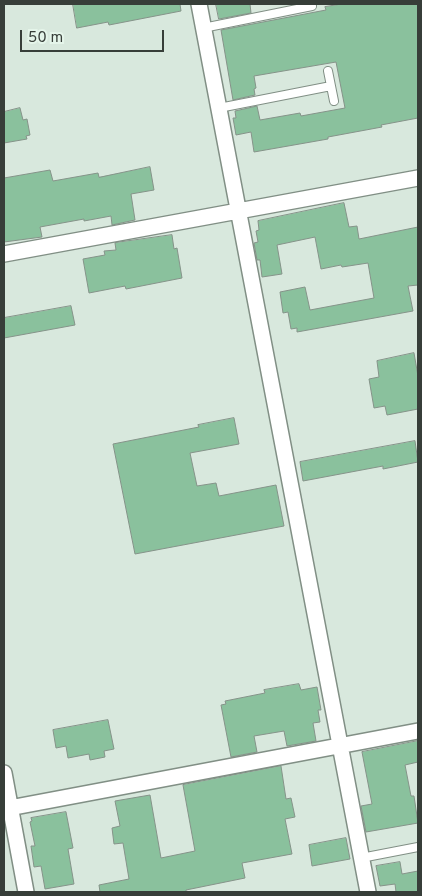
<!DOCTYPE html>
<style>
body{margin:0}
#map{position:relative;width:422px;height:896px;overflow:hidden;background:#d8e8dd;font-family:Overpass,sans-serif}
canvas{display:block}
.frame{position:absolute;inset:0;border:5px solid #373e39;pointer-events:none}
.scale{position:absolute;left:20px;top:30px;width:144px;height:22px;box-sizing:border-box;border:2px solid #373e39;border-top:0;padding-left:6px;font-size:15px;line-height:18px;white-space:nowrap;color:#373e39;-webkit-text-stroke:4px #e5f5ea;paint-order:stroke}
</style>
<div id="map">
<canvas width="422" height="896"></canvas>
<div class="frame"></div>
<div class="scale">50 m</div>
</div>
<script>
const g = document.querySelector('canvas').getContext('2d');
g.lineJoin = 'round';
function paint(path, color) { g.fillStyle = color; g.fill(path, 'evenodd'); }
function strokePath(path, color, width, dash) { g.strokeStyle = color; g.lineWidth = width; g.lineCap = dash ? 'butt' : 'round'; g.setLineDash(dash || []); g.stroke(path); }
const building = new Path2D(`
 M73 4H180L181 11 109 25 108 22 77 28Z
 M216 4H250L251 13 219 19Z
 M342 4H418V118L381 125 382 127 328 137V139L254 152 251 132 236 135 233 118H236L235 111 257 106 260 120 300 113 301 116 345 108 336 62 254 76 256 88 254 89 255 95 233 100 221 30 326 10 325 7Z
 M20 108 23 120 27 119 30 135 26 136 27 139 4 143V112Z
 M150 167 154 190 131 194 135 220 112 225 111 216 84 221V219L40 227 42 237 4 242V178L50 170 53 181 98 173 99 177Z
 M344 203 349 227 357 226 359 239 418 227V285L408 286 413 311 297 332V328L291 329 288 312 283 313 280 292 305 287 310 310 374 298 368 263 342 267 341 265 321 269 315 237 277 245 282 274 262 277 260 260H257L254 243 258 242 256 231 259 230 258 221Z
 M172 235 174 249 177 248 182 278 126 289 125 286 89 293 83 259 105 255 104 251 116 250 115 243Z
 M71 306 75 325 4 338V318Z
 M414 353 418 376V409L387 415 385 406 374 408 369 379 379 377 377 361Z
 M234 418 239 444 190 453 197 486 216 483 219 496 276 485 284 526 135 554 113 444 199 427 198 425Z
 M415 441 418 462 383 469V466L303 481 300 462Z
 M299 684 301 690 317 687 321 710H318L320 722 313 723 316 741 287 746 284 731 254 736 257 752 231 757 221 705 226 704 225 701 265 693 264 690Z
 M108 720 114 749 104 751 105 757 90 760 89 754 68 758 66 746 56 748 53 730Z
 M418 741V762L405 765 411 796H414L418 823 366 832 361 806 372 804 362 752Z
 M281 766 286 799 291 798 295 817 285 819 292 854 242 863 245 878 186 890V892H100L99 885 129 879 123 843 114 844 112 828 120 826 115 801 150 795 161 858 195 851 183 785Z
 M66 812 73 848 68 849 74 884 45 889 41 866 34 867 31 846H35L30 822 32 821 31 818Z
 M346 838 350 859 312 866 309 845Z
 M400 862 402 874 418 871V892H396L395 884 380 886 376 866Z`);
const service = new Path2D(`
 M203 28 312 6
 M328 71 334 101
 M219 108 331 86
 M361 858 418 847`);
const minor = new Path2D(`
 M199 4 368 892
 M4 254 418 178
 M4 773 26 892
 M4 809 418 731`);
paint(building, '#8ac19d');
strokePath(building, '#859389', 1);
strokePath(service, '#818f85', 10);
strokePath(minor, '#818f85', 18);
strokePath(service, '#fff', 8);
strokePath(minor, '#fff', 15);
</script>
